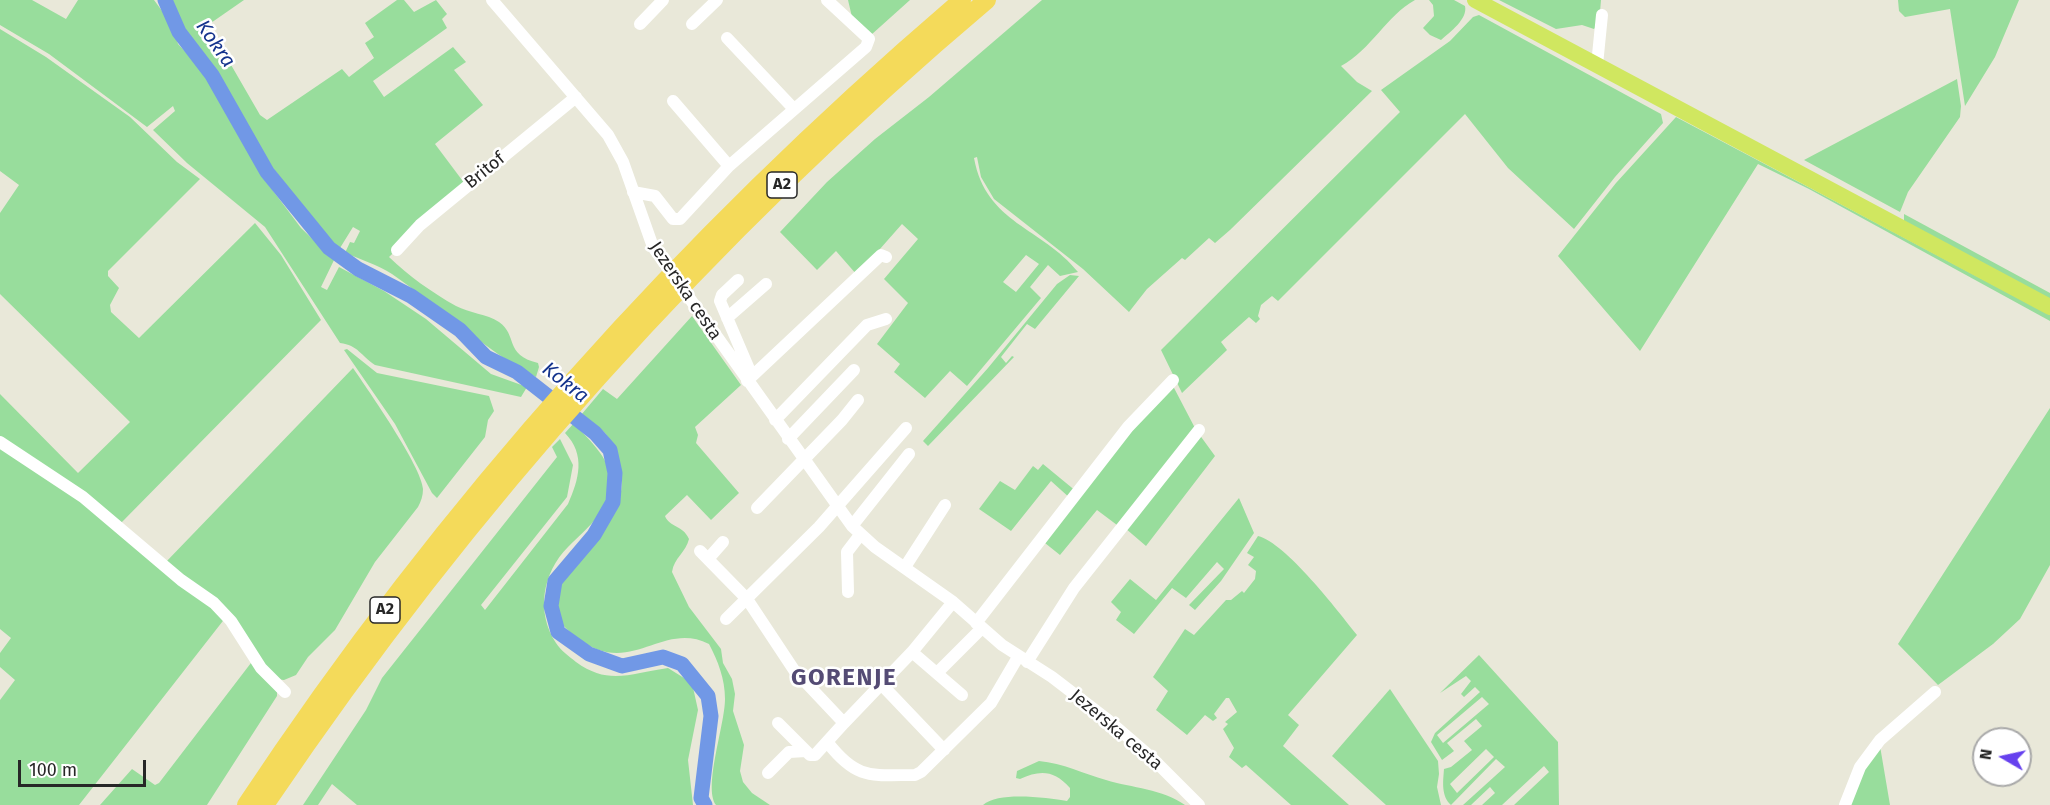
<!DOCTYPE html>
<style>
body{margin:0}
#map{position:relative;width:2050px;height:805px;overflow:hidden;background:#e9e8d9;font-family:"Fira Sans",sans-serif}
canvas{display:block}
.north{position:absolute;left:1972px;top:727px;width:60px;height:60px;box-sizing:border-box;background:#fff;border:2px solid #a9a9a9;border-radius:50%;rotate:279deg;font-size:16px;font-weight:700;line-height:24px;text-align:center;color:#272727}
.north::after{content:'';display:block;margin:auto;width:21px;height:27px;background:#6641ee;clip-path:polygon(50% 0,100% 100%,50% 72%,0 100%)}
.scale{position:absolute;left:18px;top:760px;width:128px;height:27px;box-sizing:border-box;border:3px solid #272727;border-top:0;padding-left:8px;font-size:18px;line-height:21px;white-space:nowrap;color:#272727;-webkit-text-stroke:4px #fff;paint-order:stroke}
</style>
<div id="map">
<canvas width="2050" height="805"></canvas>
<div class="north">N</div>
<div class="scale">100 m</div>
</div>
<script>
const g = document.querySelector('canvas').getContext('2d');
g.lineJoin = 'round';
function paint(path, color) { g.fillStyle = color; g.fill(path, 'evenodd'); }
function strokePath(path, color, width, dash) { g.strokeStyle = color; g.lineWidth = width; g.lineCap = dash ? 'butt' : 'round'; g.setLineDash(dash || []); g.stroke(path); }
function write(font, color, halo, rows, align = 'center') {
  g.font = font + ' "Fira Sans",sans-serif'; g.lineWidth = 5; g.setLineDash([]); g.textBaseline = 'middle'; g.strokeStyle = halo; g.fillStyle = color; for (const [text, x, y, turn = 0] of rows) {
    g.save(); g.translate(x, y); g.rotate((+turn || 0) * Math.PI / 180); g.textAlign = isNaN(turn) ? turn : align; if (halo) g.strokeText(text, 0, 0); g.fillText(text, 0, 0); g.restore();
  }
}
const green = new Path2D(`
 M0 0H32L66 19 78 0H154L174 27 178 44 212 80 226 113 262 176 301 228 328 254 335 258 321 287 327 290 339 267 384 291 426 319 491 374 527 387 521 397 375 365C361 356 358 345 340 343L265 227 187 163 153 130 175 111 173 106 147 127 49 54 0 25Z
 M171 0H244L208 25 260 115 267 120 342 69 349 77 374 58 365 43 374 37 365 23 397 0H404L414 12 436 0 447 14 442 19 447 28 373 81 384 97 453 47 466 62 454 70 483 105 435 144 465 184 389 257C409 276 431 292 456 306 469 313 487 314 499 322 518 335 504 355 538 363L539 367 536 377C483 349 441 308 392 274 378 265 360 259 345 253L350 242 354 243 360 231 353 227 340 248 329 242 260 151 203 53 184 29Z
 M848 0H910L871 35 852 17Z
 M1042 0H1415C1386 16 1372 49 1341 66L1357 82 1372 91 1230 230 1215 243 1209 238 1185 260 1182 258 1147 289 1129 312 1083 269 994 199 981 177 977 157 974 158C986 224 1042 227 1078 272L1060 276 1048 265 1030 287 1041 298 967 386 950 371 925 398 894 372 900 364 877 344 908 303 884 279 918 239 902 224 857 275 836 251 817 270 780 232 827 182 875 139 929 97ZM1026 255 1039 264 1016 292 1003 282Z
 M1429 0H1454L1465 6C1468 19 1450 32 1441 40L1430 35 1423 28 1434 16 1433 5Z
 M1499 0H1601L1599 24 1594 29 1582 25 1556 29Z
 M1898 0H2019L1995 57 1965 106 1950 9 1905 17 1899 11Z
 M1479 15 1661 114 1663 123 1615 177 1574 229 1508 168 1465 114 1278 301 1272 296 1261 305 1258 316 1260 319 1256 323 1249 317 1221 342 1227 350 1182 393 1161 350 1400 112 1381 90 1450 41 1473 17Z
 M0 29 46 57 130 117 177 162 200 179 108 271V276L119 288 110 305 111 312 139 338 255 223 281 255 321 320 120 524 0 440V394L78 473 130 422 0 294V213L19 185 0 171Z
 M1957 79 1961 106 1960 117 1908 192 1900 212 1804 160Z
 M1676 117 2050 315V321L1809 189 1758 164 1640 351 1558 256 1616 183Z
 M1904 214 2050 293V301L1904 221Z
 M1070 275 1079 276 1035 329 1027 324 1001 357 1006 363 1012 356 1014 357 928 446 923 441 988 368 1057 284Z
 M692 316 741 385 695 427 698 435 696 443 739 493 711 520 687 495 665 516C669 527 683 525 689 539 686 552 674 558 672 572L689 607 721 649 723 663 732 679 735 694 733 711 744 745 740 771 743 782 752 793 770 805H716C703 787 725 725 725 699 725 679 718 661 709 644 661 620 630 680 576 637 569 631 561 625 558 617 540 562 643 530 618 459 615 450 610 438 603 431 597 425 588 420 581 415L603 389 617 399Z
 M347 349 377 373 489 396 494 411 488 420 485 437 437 498 432 493 395 424 344 350Z
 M353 368C368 390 422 467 423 489 423 496 421 501 418 507L375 562 335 630 308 657 296 675 284 680 274 679 240 630 164 564Z
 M1173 386 1196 430 1121 528 1097 510 1060 555 1045 543 1108 457Z
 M2050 408V565L2020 619 1993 644 1938 685 1898 644Z
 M574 423C587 438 607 455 610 475 614 508 588 527 568 547 542 573 536 613 556 643 561 651 569 656 576 662 609 686 631 673 668 668L692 683 698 710 688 760 693 805H357L332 784 318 805H303L366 710 382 678 557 457 552 447 560 439 573 465 567 497 481 605 485 610 568 504C579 479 586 455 565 433Z
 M1199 434 1215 456 1146 546 1125 528Z
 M0 444 74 494 226 617 79 805H0V700L15 680 0 667V653L11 638 0 629Z
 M1043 464 1077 492 1071 499 1051 481 1011 531 979 509 1000 481 1015 490 1033 466 1038 470Z
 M1239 498 1254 533 1221 581 1195 610 1189 605 1224 569 1217 562 1186 598 1172 588 1134 634 1116 620 1121 612 1111 602 1130 579 1156 600Z
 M1258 536C1286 543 1338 611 1357 635L1288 715 1299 725 1283 746 1349 805H1291L1246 765 1242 768 1229 757 1234 748 1223 729 1228 724 1225 722 1237 712 1229 698H1226L1214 714 1217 718 1213 721 1205 715 1187 735 1156 710 1168 691 1153 677 1185 629 1194 635 1226 600H1231L1242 591 1244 593 1255 579 1256 571 1248 565 1254 557 1247 553Z
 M1479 655 1558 742 1559 805H1514L1549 772 1544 766 1502 805H1482L1495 793 1490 787 1471 805H1463L1505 767 1496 759 1451 805C1441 796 1443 782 1444 769L1451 767 1472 750 1464 741 1482 726 1476 719 1447 743 1454 751 1442 760 1431 742 1435 733 1480 692 1475 687 1464 697 1461 694 1471 681 1466 676 1440 693ZM1482 697 1489 704 1443 743 1437 735ZM1486 749 1494 757 1457 793 1450 784Z
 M254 659 277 692V696L207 805H100L132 769 155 785 159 783Z
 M1390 689 1438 761 1439 774 1437 787 1441 805H1386L1332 756Z
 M1880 746 1890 805H1847L1859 779Z
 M1039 761C1063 763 1084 774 1106 780 1132 788 1163 789 1185 805H983C999 791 1047 798 1067 801L1070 797V788C1054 770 1040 770 1020 779L1016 778 1017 771Z`);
const river = new Path2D(`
 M165 0 179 32 212 75 267 172 329 248 358 269 411 296 460 330 486 357 517 372 595 433 610 450 615 473 613 502 594 535 555 581 551 606 558 632 589 654 622 666 663 657 682 664 708 696 711 716 701 798 705 805`);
const minor = new Path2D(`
 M492 0 608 135 623 162 653 247 852 526 875 547 953 602 1002 645 1052 677 1108 720 1152 758 1199 805
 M640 24 663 0
 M692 24 717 0
 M727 38 793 108
 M1597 65 1602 15
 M673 101 729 166
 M633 192 655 196 673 219H680L729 166 866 47 869 39 827 0
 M397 250 420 225 576 97
 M738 280 722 295 720 301 752 376
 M727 318 766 284
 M747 381 881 255 886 257
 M775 420 867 325 886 319
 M788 439 854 370
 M0 442 83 497 181 580 214 603 231 621 261 668 285 692
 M757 508 842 420 858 400
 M852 526 909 454
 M700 551 747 599 794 670 844 723 912 652 953 602
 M708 559 723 542
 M905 567 945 505
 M848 592 847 552 860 535
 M726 619 819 527 906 428
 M976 623 1128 427 1173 380
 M912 652 962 695
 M1027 662 1074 588 1199 430
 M937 673 982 628
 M882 685 944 750
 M778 723 810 755H815L844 723
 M828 743C857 780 871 775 915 775L921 772 991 703 1018 657
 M768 773 789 752 806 751
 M1845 805 1860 767 1880 740 1935 692`);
const major = new Path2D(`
 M1475 0 2050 307`);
const highway = new Path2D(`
 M246 805C444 505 689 233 962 0
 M265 805C467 505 711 233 987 0`);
const shields = [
 [782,185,30],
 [385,610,30]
];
const shieldNames = [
 ["A2",782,185],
 ["A2",385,610]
];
const streetNames = [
 ["Britof",485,171,-39],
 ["Jezerska cesta",685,291,56],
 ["Jezerska cesta",1116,730,40]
];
const waterNames = [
 ["Kokra",215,44,55],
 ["Kokra",565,383,38]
];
const districtNames = [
 ["GORENJE",844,678]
];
paint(green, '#98dd9c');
strokePath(river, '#7198e6', 15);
strokePath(minor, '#fff', 12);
strokePath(major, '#d0e760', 16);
strokePath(highway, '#f4da5a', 18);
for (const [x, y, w] of shields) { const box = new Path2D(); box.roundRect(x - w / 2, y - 13, w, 26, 4.5); g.fillStyle = '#fff'; g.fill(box); strokePath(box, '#272727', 1.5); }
write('bold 16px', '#272727', null, shieldNames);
write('18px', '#272727', '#fff', streetNames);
write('italic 20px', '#15348d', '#fff', waterNames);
g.letterSpacing = '1.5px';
write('bold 24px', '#544b74', '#fff', districtNames);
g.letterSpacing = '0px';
</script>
